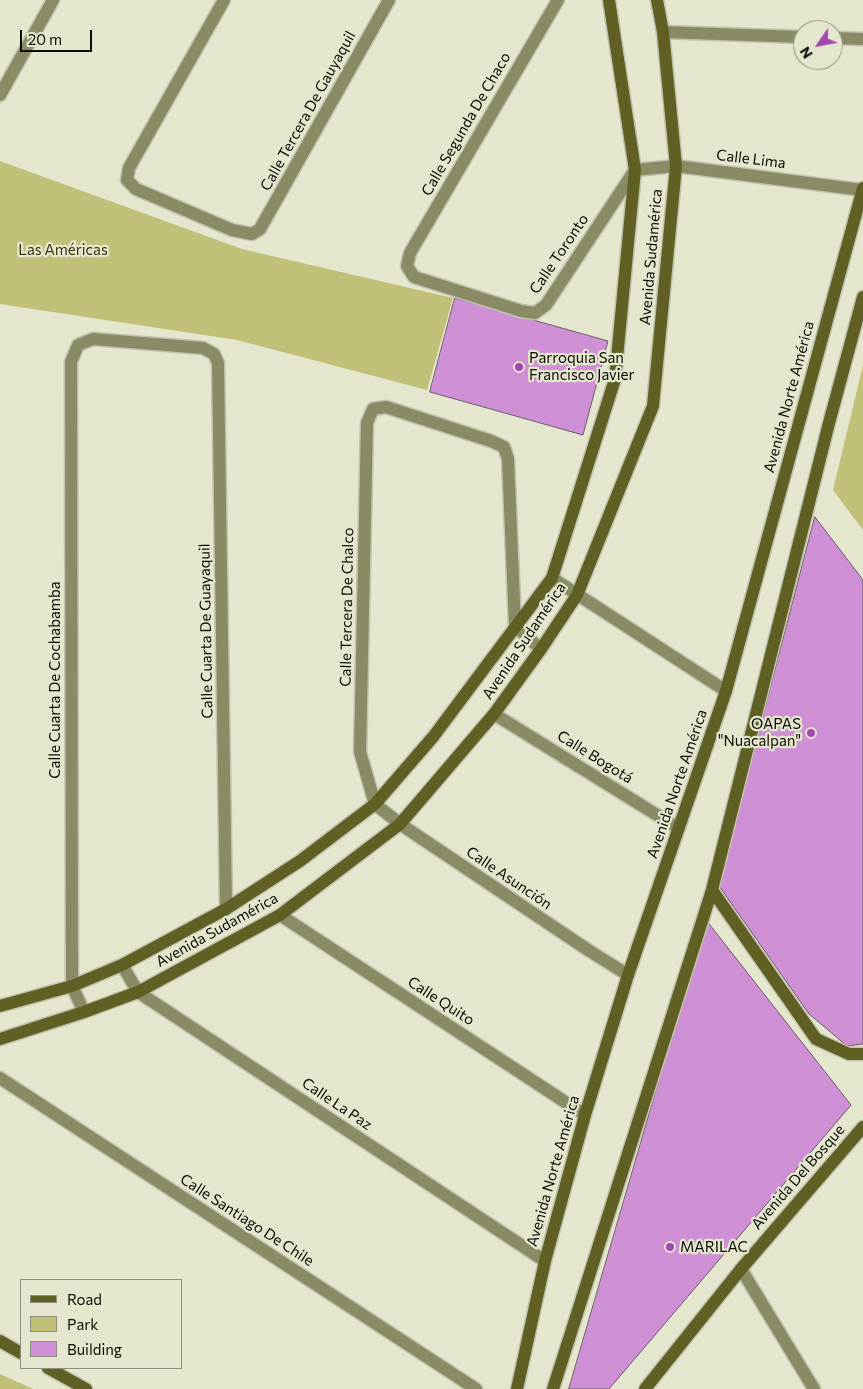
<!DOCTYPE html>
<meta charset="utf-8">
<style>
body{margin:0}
#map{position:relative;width:863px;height:1389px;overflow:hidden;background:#e5e6ce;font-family:Commissioner,sans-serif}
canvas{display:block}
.legend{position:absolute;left:20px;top:1279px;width:162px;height:90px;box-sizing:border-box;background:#e5e6ce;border:1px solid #8e8f7e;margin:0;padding:6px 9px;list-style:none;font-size:15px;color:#0c0c05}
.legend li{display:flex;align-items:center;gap:10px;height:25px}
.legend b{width:25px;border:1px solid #8e8f7e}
.north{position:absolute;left:793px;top:20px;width:50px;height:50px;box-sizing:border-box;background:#e5e6ce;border:1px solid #8e8f7e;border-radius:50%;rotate:237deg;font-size:14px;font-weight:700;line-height:20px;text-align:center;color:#0c0c05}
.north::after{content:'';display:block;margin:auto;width:18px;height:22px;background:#a447b0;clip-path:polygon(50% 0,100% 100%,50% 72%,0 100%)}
.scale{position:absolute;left:20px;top:30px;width:72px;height:22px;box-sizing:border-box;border:2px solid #0c0c05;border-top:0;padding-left:6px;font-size:15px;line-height:18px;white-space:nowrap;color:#0c0c05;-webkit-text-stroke:4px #e5e6ce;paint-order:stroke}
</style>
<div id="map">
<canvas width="863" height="1389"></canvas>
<ul class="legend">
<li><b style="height:6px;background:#616024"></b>Road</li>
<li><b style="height:14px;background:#c0c079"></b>Park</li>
<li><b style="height:14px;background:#ce8fd5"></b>Building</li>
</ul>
<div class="north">N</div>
<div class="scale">20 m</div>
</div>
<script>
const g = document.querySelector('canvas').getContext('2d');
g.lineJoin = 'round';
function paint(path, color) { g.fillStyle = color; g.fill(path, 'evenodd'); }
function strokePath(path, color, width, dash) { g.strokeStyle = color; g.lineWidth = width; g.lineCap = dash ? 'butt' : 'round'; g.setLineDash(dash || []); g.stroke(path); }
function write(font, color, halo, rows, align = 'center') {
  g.font = font + ' Commissioner,sans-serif'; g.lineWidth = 4.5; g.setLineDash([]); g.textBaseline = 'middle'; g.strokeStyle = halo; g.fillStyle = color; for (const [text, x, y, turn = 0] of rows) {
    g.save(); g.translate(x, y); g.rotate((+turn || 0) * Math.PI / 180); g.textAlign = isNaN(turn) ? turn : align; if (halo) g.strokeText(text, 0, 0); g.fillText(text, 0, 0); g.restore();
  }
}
const green = new Path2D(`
 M0 161 242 249 453 298 427 390 237 340 0 304Z
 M863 365V530L833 490Z
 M0 1374 33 1389H0Z`);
const building = new Path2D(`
 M455 298 608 341 583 435 430 392Z
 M815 517 863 580V1044L847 1046 809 1014 719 886Z
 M706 920 851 1105 609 1389H569Z`);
const street = new Path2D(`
 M224 0 129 168 127 180 136 189 232 230 252 234 260 229 389 0
 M558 0 410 253 407 266 414 277 521 311 535 313 546 305 635 170 676 166 862 190
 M663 32 803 37
 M833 38 863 39
 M0 95 53 0
 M552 578 726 691
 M541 649 515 626 508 459 504 447 491 441 386 407 373 409 367 423 360 752 375 804 400 824 588 950 628 975
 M494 714 678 828
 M280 915 585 1115
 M122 965 138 992 545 1261
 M84 1012 72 986 71 362 78 345 93 339 203 348 214 354 218 363 226 909
 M0 1078 476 1389
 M741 1269 814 1389`);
const secondary = new Path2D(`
 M712 890 816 1039 849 1054H863
 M0 1006 72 986 122 965 226 909 300 861 375 804 433 737 552 578 615 379 635 170 609 0
 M0 1039 84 1012 138 992 280 915 400 824 494 714 541 649 577 595 653 406 676 166 663 32 657 0
 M0 1341 21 1353
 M48 1368 86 1389
 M517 1389 545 1261 585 1115 628 975 726 691 863 188
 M553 1389 712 890 829 423 863 297
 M645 1389 741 1269 863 1127`);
const markers = [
 [519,367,5,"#a447b0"],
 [811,733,5,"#a447b0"],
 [670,1247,5,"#a447b0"]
];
const streetNames = [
 ["Calle Tercera De Gauyaquil",308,111,-61],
 ["Calle Segunda De Chaco",466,124,-60],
 ["Calle Lima",751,159,7],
 ["Calle Toronto",559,254,-56],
 ["Avenida Sudamérica",651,257,-85],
 ["Avenida Norte América",789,397,-75],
 ["Calle Tercera De Chalco",347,607,-89],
 ["Calle Cuarta De Guayaquil",206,631,-91],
 ["Avenida Sudamérica",524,641,-56],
 ["Calle Cuarta De Cochabamba",55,680,-90],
 ["Calle Bogotá",595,757,32],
 ["Avenida Norte América",677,784,-71],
 ["Calle Asunción",509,878,34],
 ["Avenida Sudamérica",217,930,-29],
 ["Calle Quito",441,1001,33],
 ["Calle La Paz",337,1104,34],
 ["Avenida Norte América",553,1171,-74],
 ["Avenida Del Bosque",798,1177,-49],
 ["Calle Santiago De Chile",247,1220,33]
];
const parkNames = [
 ["Las Américas",63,250]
];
const poiNames = [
 ["Parroquia San",529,358],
 ["Francisco Javier",529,375],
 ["OAPAS",801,724,"right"],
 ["\"Nuacalpan\"",801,741,"right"],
 ["MARILAC",680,1247]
];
paint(green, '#c0c079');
paint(building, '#ce8fd5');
strokePath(building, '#6c5c6d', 1);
strokePath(street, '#c2c3ae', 15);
strokePath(secondary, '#c2c3ae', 15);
strokePath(street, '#8a8b65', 12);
strokePath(secondary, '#616024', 12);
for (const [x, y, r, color] of markers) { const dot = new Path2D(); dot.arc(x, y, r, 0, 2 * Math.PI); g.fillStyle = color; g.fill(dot); strokePath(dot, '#e5e6ce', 2); }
write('15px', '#0c0c05', '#e5e6ce', streetNames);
write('15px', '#38380e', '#e5e6ce', parkNames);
write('15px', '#0c0c05', '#e5e6ce', poiNames, 'left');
</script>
